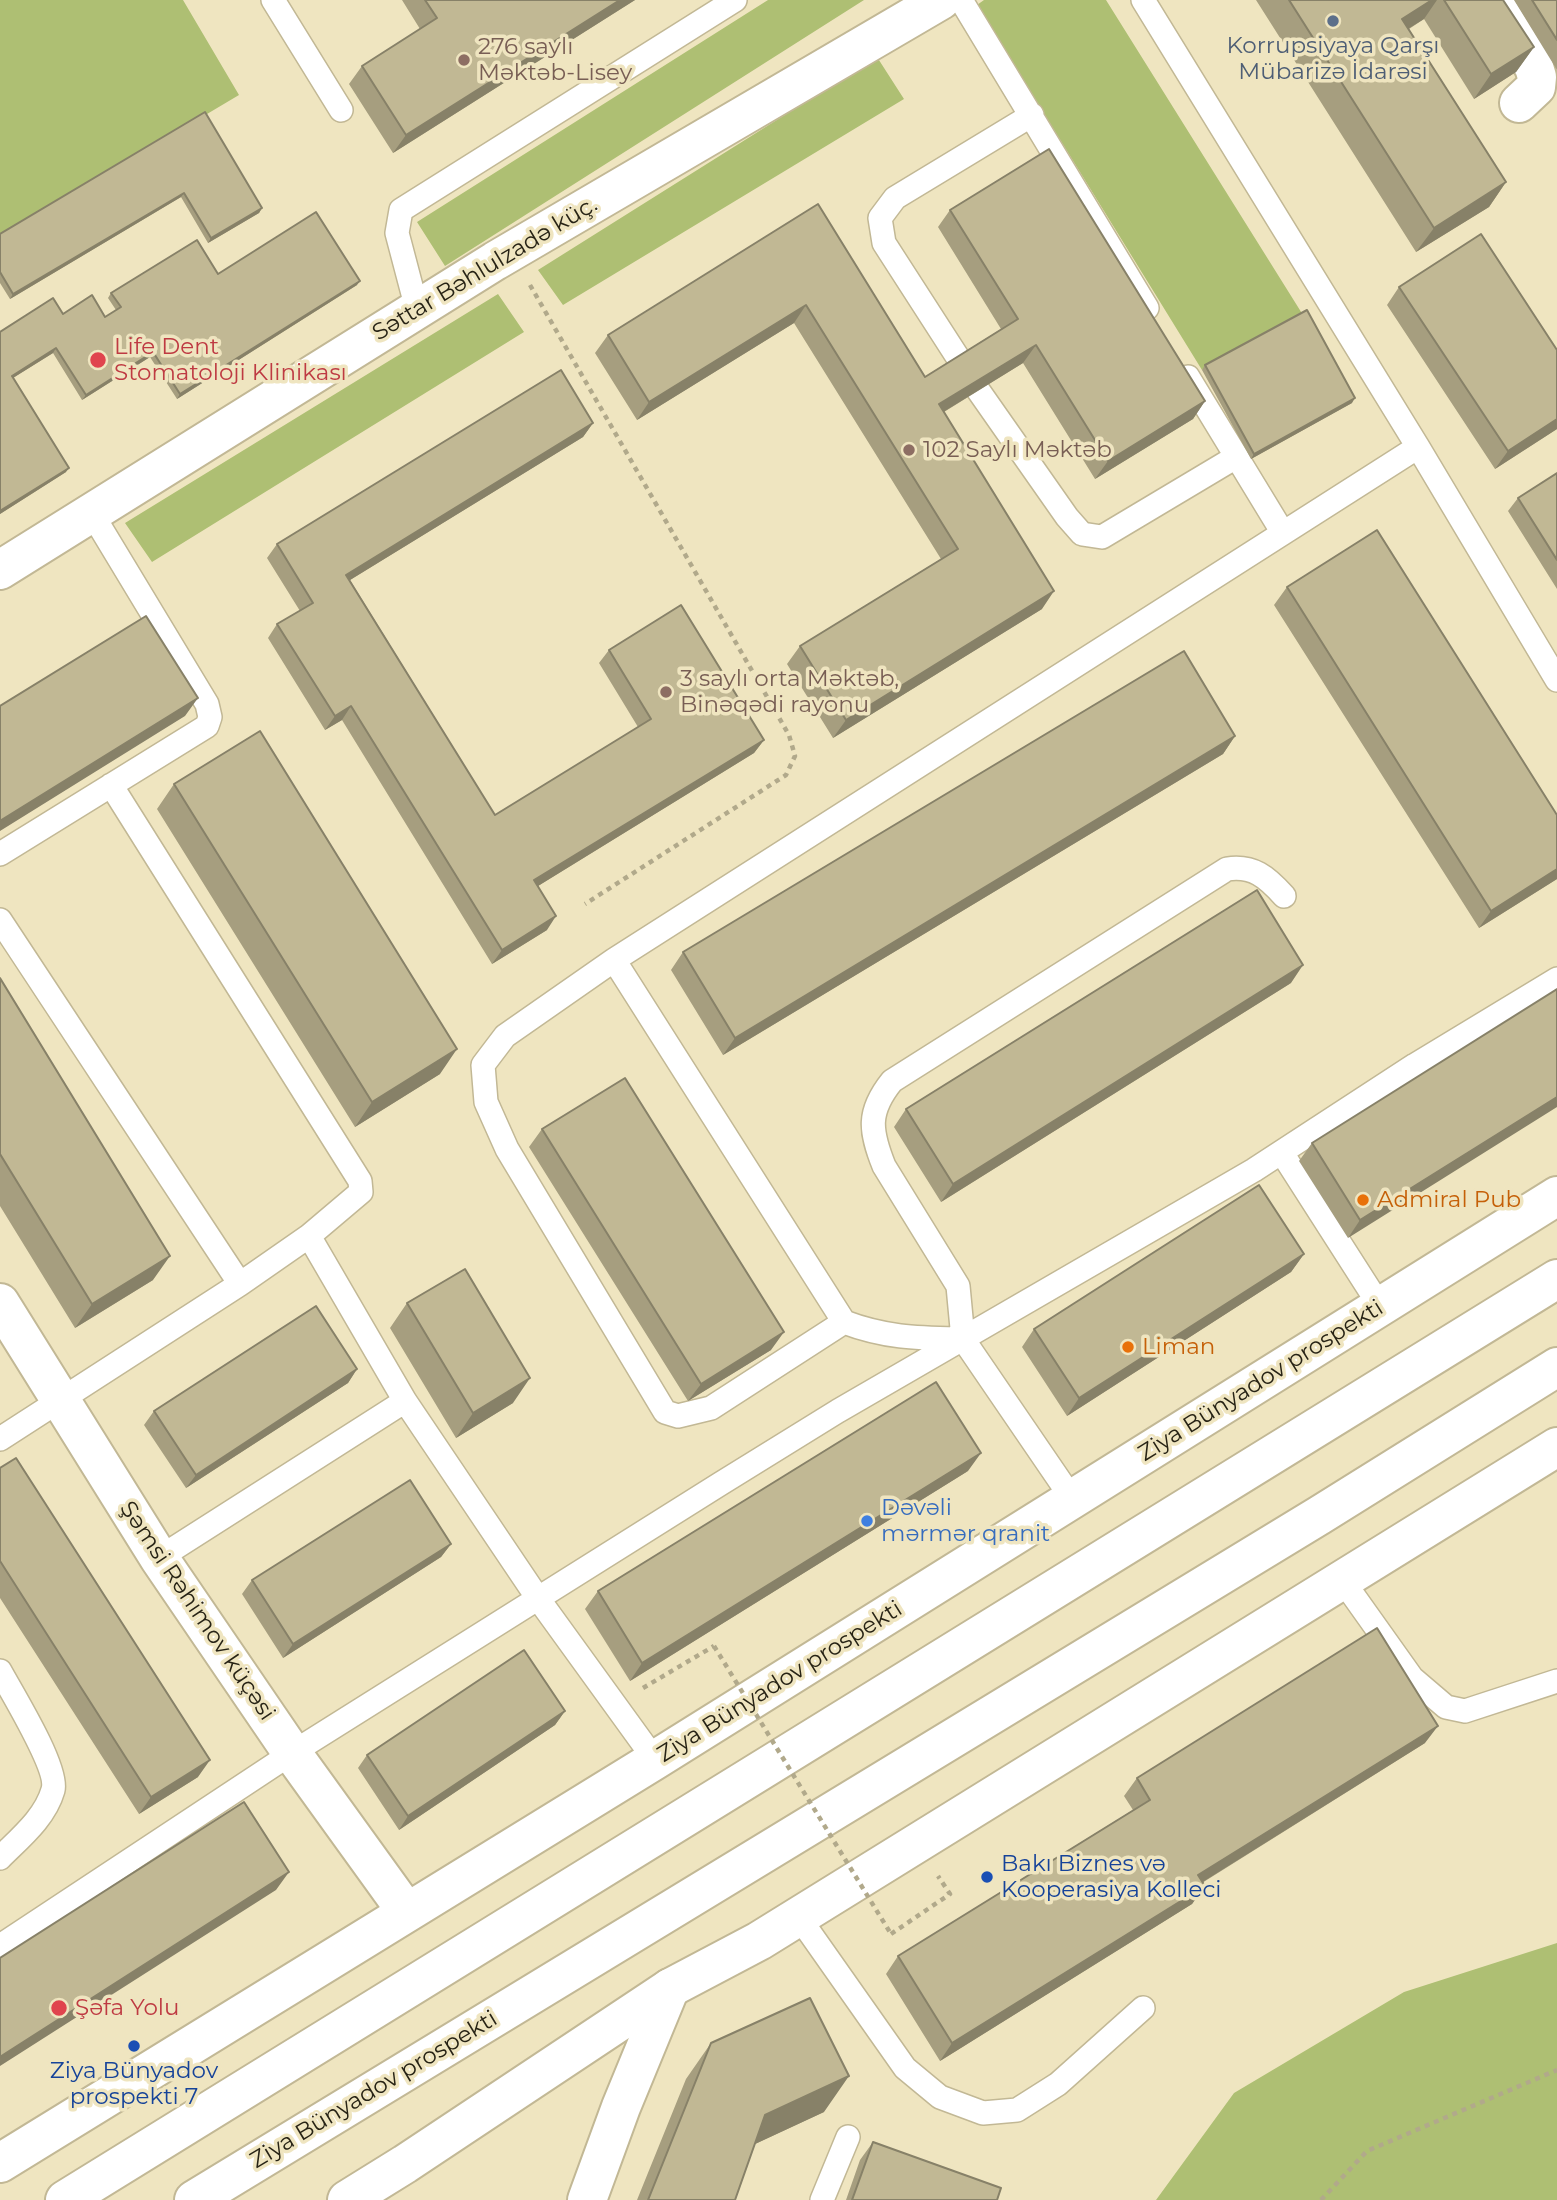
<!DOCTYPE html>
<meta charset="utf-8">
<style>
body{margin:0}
canvas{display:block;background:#efe5c0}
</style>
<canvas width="1557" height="2200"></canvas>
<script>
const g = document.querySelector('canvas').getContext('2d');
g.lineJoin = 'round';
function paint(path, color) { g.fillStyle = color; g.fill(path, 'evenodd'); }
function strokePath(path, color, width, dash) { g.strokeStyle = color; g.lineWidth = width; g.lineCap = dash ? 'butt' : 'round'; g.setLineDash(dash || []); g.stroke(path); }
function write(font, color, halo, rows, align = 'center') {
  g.font = font + ' Montserrat,sans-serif'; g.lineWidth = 7; g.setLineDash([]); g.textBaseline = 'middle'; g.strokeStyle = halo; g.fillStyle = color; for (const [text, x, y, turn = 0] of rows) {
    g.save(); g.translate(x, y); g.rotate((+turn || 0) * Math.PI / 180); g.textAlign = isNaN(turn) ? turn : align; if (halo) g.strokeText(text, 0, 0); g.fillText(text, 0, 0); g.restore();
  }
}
const green = new Path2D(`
 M0 0H183L239 95 0 237Z
 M768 0H864L445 266 417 222Z
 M984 0H1106L1303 315 1202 370 977 5Z
 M877 57 904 99 563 305 538 270Z
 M498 294 524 332 152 562 125 523Z
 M1557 1943V2200H1156L1234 2093 1404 1992Z`);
const path = new Path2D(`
 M530 285 789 735 795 756 786 775 585 904
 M643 1688 714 1646
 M891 1934 950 1894 938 1876
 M1321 2200 1367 2151 1557 2070`);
const service = new Path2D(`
 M273 0 341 110
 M961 0 1147 308
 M1143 0 1418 447 1557 680
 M417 309 397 233 401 210 735 0
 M962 364 884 243 880 218 895 198 1032 115
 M1188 377 1283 533
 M978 390 1067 517 1082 534 1102 537 1236 457
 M111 785 360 1181 361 1192 309 1236 240 1284
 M0 854 207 726 210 717 207 704 91 512
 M0 920 240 1284 0 1439
 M614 960 844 1322C886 1338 918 1338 963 1339
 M1282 1153 1380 1306
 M309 1236 405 1401 537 1597 655 1760
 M844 1322 711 1408 678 1416 665 1412 507 1149 486 1102 483 1065 505 1036 614 960 1418 447
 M1073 1500 963 1339 958 1286 884 1166C870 1131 867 1112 892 1081L1227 869C1253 865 1267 877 1284 896
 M159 1558 405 1401
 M1343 1581 1412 1678 1446 1707 1465 1711 1557 1681
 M0 1671C12 1693 59 1769 53 1790 45 1818 20 1838 0 1858
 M798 1916 905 2068 940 2097 983 2113 1017 2110 1058 2084 1143 2008
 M0 1946 292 1753 720 1484 838 1411 1254 1170 1415 1065 1557 979
 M822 2200 848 2137`);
const minor = new Path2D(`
 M1492 0 1534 67 1537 77 1536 87 1519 103
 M0 570 495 261 941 0
 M0 1303 159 1558 292 1753 406 1911
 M587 2200 621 2107 670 1988`);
const secondary = new Path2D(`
 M0 2163 655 1760 1557 1196
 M347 2200 405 2164 670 1988 759 1941 1557 1447`);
const primary = new Path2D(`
 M65 2200 1557 1279
 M194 2200 1320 1515 1557 1367`);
const pathBridge = new Path2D(`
 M714 1646 891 1934`);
const wall = new Path2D(`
 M402 0H635L393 153 349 84 362 66 420 29Z
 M1256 0H1503L1534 47 1516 72 1474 99 1424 19 1409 29 1506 182 1489 207 1416 252Z
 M1514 0H1557V70Z
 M205 112 262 208 259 213 208 243 181 197 10 299 0 283V234Z
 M818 204 925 377 1001 329 938 227 950 210 1205 401 1193 419 1095 479 1023 363 944 412 1042 609 833 738 787 664 800 646 941 559 794 323 637 420 595 353 608 335Z
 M218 274 357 285 177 399 150 357 82 400 53 353 13 378 66 472 0 514V332L63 314 105 317 116 310 108 298 111 293Z
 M1399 287 1557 429 1495 469 1387 305Z
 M1205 365 1352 403 1251 459 1202 370Z
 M593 423 583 437 350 580 495 815 638 727 599 663 609 650 764 740 754 753 538 886 547 930 492 964 342 720 325 730 268 638 277 624 300 611 267 558 277 544Z
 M1557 473V589L1508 511 1518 498Z
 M1287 587 1557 879 1479 928 1274 605Z
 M1235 736 1223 754 723 1055 671 970 683 952Z
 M174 784 440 1074 355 1127 157 809Z
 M0 978 153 1280 75 1328 0 1206Z
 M1291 983 941 1202 894 1127 906 1109Z
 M1557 989 1348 1238 1299 1161 1312 1143Z
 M542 1129 771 1350 688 1401 529 1147Z
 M1304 1254 1291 1272 1067 1416 1022 1347 1034 1329Z
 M407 1303 513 1403 456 1438 390 1328Z
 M357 1369 348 1383 186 1488 144 1425 154 1411Z
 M0 1468 198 1777 139 1814 0 1598Z
 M968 1471 630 1681 585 1609 598 1591Z
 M451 1544 441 1557 283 1658 242 1594 252 1580Z
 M565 1711 555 1725 399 1830 358 1768 367 1755Z
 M1425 1743 1202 1883 1205 1886 1192 1904 940 2061 886 1974 898 1956 1133 1810 1124 1796 1137 1778Z
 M711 2043 824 2112 755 2144 735 2200H637L686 2079Z
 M873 2142 997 2200H846L860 2160Z`);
const shadedWall = new Path2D(`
 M620 0H635L393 153 406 135Z
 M1432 0H1437L1424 19 1385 43 1402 19Z
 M1534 47 1516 72 1474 99 1491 74Z
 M1506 182 1489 207 1416 252 1434 228Z
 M184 193 181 197 10 299 13 294Z
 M262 208 259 213 208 243 211 238Z
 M360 281 357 285 177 399 180 394Z
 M806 305 794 323 637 420 649 402Z
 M1036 345 1023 363 927 422 939 404Z
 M56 348 53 353 8 381 12 376Z
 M153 352 150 357 82 400 86 395Z
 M1355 398 1352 403 1251 459 1254 454Z
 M1205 401 1193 419 1095 479 1108 461Z
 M1557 419V429L1495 469 1508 451Z
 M593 423 583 437 337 588 346 575Z
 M69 468 66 472 0 514V511Z
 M1054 591 1042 609 833 738 846 720Z
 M198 698 185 716 0 831V821Z
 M351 706 342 720 325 730 335 716Z
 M1235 736 1223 754 723 1055 735 1038Z
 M764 740 754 753 525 894 534 880Z
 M1557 869V879L1479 928 1491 911Z
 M556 916 547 930 492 964 502 950Z
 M1303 965 1291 983 941 1202 953 1184Z
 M457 1049 440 1074 355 1127 372 1102Z
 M1557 1097V1107L1348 1238 1360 1220Z
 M1304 1254 1291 1272 1067 1416 1079 1398Z
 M170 1256 153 1280 75 1328 92 1304Z
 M784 1332 771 1350 688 1401 701 1384Z
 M357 1369 348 1383 186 1488 196 1475Z
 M530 1378 513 1403 456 1438 473 1413Z
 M981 1453 968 1471 630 1681 642 1663Z
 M451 1544 441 1557 283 1658 293 1644Z
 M565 1711 555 1725 399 1830 408 1816Z
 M1438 1726 1425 1743 1185 1893 1198 1875Z
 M210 1760 198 1777 139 1814 151 1797Z
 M289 1872 276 1890 0 2066V2057Z
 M1205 1886 1192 1904 940 2061 952 2043Z
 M849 2076 824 2112 740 2151 765 2115Z`);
const building = new Path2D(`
 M425 0H620L406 135 362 66 437 18Z
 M1289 0H1432L1402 19 1506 182 1434 228Z
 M1444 0H1503L1534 47 1491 74Z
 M1532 0H1557V40Z
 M205 112 262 208 211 238 184 193 13 294 0 272V234Z
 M1049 149 1205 401 1108 461 1036 345 939 404 1054 591 846 720 800 646 958 549 806 305 649 402 608 335 818 204 925 377 1018 319 950 210Z
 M316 212 360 281 180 394 153 352 86 395 56 348 12 376 69 468 0 511V332L53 298 63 314 92 295 105 317 121 307 111 293 197 240 218 274Z
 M1481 234 1557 350V419L1508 451 1399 287Z
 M1307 310 1355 398 1254 454 1205 365Z
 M561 370 593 423 346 575 495 815 651 719 609 650 681 605 764 740 534 880 556 916 502 950 351 706 335 716 277 624 313 603 277 544Z
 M1557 473V560L1518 498Z
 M1377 530 1557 815V869L1491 911 1287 587Z
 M146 616 198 698 0 821V706Z
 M1184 651 1235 736 735 1038 683 952Z
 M260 731 457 1049 372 1102 174 784Z
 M1257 890 1303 965 953 1184 906 1109Z
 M0 978 170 1256 92 1304 0 1154Z
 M1557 989V1097L1360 1220 1312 1143Z
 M625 1078 784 1332 701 1384 542 1129Z
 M1259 1185 1304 1254 1079 1398 1034 1329Z
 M465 1269 530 1378 473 1413 407 1303Z
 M316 1306 357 1369 196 1475 154 1411Z
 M936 1382 981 1453 642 1663 598 1591Z
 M16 1458 210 1760 151 1797 0 1561V1468Z
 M410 1480 451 1544 293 1644 252 1580Z
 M1377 1628 1438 1726 1198 1875 1205 1886 952 2043 898 1956 1150 1800 1137 1778Z
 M524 1650 565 1711 408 1816 367 1755Z
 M244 1802 289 1872 0 2057V1958Z
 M810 1998 849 2076 765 2115 735 2200H648L711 2043Z
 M873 2142 1001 2188 997 2200H852Z`);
const markers = [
 [1333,21,7,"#5c6f8a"],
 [464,60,7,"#8d6e63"],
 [98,360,9,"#e0444e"],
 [909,450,7,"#8d6e63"],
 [666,692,7,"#8d6e63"],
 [1363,1200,7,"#e8710a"],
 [1128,1347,7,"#e8710a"],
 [867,1521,7,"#3f7fe0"],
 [987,1877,7,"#1a4fb4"],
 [59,2008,9,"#e0444e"],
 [134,2046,7,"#1a4fb4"]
];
const serviceNames = [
 ["Korrupsiyaya Qarşı",1333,46],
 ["Mübarizə İdarəsi",1333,72]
];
const educationNames = [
 ["276 saylı",478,47],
 ["Məktəb-Lisey",478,73],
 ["102 Saylı Məktəb",923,450],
 ["3 saylı orta Məktəb,",680,679],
 ["Binəqədi rayonu",680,705]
];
const streetNames = [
 ["Səttar Bəhlulzadə küç.",485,269,-31],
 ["Ziya Bünyadov prospekti",1261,1381,-32],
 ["Şəmsi Rəhimov küçəsi",197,1611,56],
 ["Ziya Bünyadov prospekti",780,1682,-32],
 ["Ziya Bünyadov prospekti",374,2090,-31]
];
const healthNames = [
 ["Life Dent",114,347],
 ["Stomatoloji Klinikası",114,373],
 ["Şəfa Yolu",75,2008]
];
const foodNames = [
 ["Admiral Pub",1377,1200],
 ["Liman",1142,1347]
];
const shopNames = [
 ["Dəvəli",881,1508],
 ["mərmər qranit",881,1534]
];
const transitNames = [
 ["Bakı Biznes və",1001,1864],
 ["Kooperasiya Kolleci",1001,1890],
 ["Ziya Bünyadov",134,2071,"center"],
 ["prospekti 7",134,2097,"center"]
];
paint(green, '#aebf73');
strokePath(service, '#c2b895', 26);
strokePath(minor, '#c2b895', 42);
strokePath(secondary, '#c2b895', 42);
strokePath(primary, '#c2b895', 42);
strokePath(path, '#b1a98b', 4.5, [5, 5]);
strokePath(service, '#fff', 23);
strokePath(minor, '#fff', 38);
strokePath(secondary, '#fff', 38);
strokePath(primary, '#fff', 38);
strokePath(pathBridge, '#b1a98b', 4.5, [5, 5]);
paint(wall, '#a69e7f');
paint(shadedWall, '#878168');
paint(building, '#c1b894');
strokePath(building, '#878168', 2);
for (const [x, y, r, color] of markers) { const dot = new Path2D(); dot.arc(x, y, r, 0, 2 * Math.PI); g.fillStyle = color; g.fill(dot); strokePath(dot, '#efe5c0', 2.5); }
write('23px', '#4e5e75', '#efe5c0', serviceNames);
write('23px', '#785e54', '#efe5c0', educationNames, 'left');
write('23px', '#272315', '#efe5c0', streetNames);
write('23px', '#be3a42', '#efe5c0', healthNames, 'left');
write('23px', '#c56008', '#efe5c0', foodNames, 'left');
write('23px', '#366cbe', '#efe5c0', shopNames, 'left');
write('23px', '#164399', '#efe5c0', transitNames, 'left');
</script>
